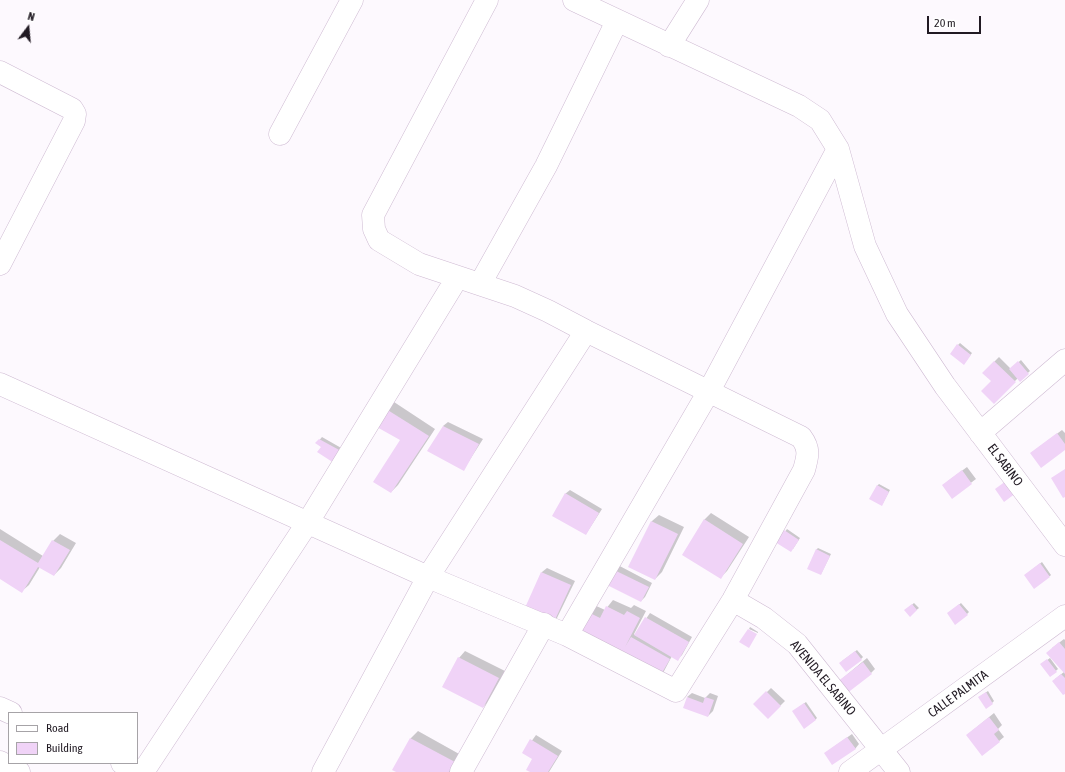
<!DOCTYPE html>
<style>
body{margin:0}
#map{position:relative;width:1065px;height:772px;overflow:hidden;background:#fdf9fe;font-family:"Asap Condensed",sans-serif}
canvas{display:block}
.legend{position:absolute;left:8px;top:712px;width:130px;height:52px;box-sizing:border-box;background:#fff;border:1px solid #a6a3a7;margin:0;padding:5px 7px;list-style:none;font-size:12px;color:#211a23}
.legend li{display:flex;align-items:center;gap:8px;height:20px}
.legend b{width:20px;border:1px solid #a6a3a7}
.north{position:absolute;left:8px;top:8px;width:40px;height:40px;-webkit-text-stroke:3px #fff;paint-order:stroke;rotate:16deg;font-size:11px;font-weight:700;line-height:16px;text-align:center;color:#211a23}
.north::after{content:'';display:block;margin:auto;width:14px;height:18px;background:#211a23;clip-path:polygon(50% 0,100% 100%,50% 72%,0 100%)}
.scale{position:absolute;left:927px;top:16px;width:54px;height:18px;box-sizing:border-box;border:2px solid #211a23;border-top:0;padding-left:5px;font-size:12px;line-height:14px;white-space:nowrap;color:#211a23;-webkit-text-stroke:3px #fff;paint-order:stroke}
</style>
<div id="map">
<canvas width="1065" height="772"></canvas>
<ul class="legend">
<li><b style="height:5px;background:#fff"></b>Road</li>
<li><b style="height:11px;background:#f0d3f7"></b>Building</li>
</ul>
<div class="north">N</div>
<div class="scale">20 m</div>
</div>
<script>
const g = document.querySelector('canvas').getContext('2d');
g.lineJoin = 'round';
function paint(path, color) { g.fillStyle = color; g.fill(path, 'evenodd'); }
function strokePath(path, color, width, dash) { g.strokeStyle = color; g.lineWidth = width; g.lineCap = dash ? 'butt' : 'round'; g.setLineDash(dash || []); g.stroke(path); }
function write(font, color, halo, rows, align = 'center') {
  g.font = font + ' "Asap Condensed",sans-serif'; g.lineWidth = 4; g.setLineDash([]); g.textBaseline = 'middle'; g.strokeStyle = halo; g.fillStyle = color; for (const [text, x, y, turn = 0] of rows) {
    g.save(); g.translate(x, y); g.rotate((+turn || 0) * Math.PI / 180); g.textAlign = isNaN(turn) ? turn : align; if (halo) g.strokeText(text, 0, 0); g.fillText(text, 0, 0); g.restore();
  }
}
const shadow = new Path2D(`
 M960 343 972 353 966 361 958 345Z
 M999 357 1011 369 1021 360 1030 371 1020 380 1018 378 994 402 992 381 983 373Z
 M394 402 435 429 398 485 391 492 401 439 387 409Z
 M448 422 483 439 464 469 443 426Z
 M1062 430 1065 433V449L1031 453Z
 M322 437 343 449 336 460 317 443Z
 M967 467 976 479 952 497 948 481Z
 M879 484 890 490 883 503 877 486Z
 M570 490 602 509 586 534 565 494Z
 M711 513 749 537 727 571 721 577 704 520Z
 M659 515 684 527 662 572 655 579 629 566 652 521Z
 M0 529 43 556 53 541 60 534 76 543 61 568 54 575 40 567 29 585 22 591 0 578Z
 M787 529 800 538 793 549 777 542Z
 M818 548 831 554 821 574 816 550Z
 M1042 562 1051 575 1050 576 1025 575Z
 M614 563 652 583 645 597 641 601 609 568Z
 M547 568 575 581 557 618 553 623 525 610 542 572Z
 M613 600 631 608 634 605 646 611 634 634 635 635 650 613 692 637 682 655 678 659 672 656 663 673 574 633 592 604 605 610Z
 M914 603 919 608 910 615 908 608Z
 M961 603 969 612 967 614 950 612Z
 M750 627 758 632V633L749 629Z
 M1064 639 1065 640V693L1055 679 1064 672 1052 648Z
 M857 650 863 657 861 659 842 661Z
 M465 651 505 671 490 700 483 707 459 658Z
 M867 658 875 669 871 673 838 682Z
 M1050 658 1058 669 1050 676 1043 663Z
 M771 688 785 701 768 718 755 704Z
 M988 691 994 701 992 703 982 695Z
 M692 693 705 698 710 693 718 696 713 711 708 716 687 697Z
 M806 702 817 718 815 720 795 710Z
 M994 713 1002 725 998 729 1004 737 982 755 967 735Z
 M418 731 461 755 451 772H398L394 770 411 738Z
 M852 734 859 744 855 749 825 753Z
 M536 735 562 751 549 772H532L534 759 523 753Z`);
const building = new Path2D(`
 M957 344 971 355 964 365 950 354Z
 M994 361 1016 382 994 404 981 391 991 381 982 373Z
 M1018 361 1029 374 1020 382 1009 369Z
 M386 409 429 436 391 493 373 482 400 440 375 426Z
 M443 426 479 444 464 471 427 451Z
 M1057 433 1065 444V450L1041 468 1030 453Z
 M319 439 341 451 334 463 317 452 321 447 315 443Z
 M1065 469V497L1063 498 1051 478Z
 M962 470 972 484 952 499 942 485Z
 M1006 481 1016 493 1004 502 995 489Z
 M877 485 889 492 882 506 869 499Z
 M565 493 599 513 586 535 552 516Z
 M704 519 743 544 721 579 682 555Z
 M651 521 678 534 655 580 628 567Z
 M784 530 799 540 791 552 775 542Z
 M0 540 38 563 52 540 70 550 54 576 38 567 22 593 0 579Z
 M816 549 830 556 821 575 807 569Z
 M1040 563 1050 577 1034 589 1024 575Z
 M608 567 649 587 641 602 601 582Z
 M541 572 571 585 553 624 524 610Z
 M912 604 917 610 910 617 904 610Z
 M959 604 968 615 955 625 947 613Z
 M606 606 624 615 627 611 640 618 625 647 631 637 670 659 659 678 573 633 584 610 600 618Z
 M645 617 689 642 678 661 634 635Z
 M748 629 757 634 749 648 739 642Z
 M1059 642 1065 649V674L1046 653Z
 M855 651 862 660 846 672 839 663Z
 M458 657 499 678 483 708 442 687Z
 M1047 659 1057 672 1050 677 1040 664Z
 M863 662 872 674 846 694 837 682Z
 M1061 674 1065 678V694L1063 695 1052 681Z
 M766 691 781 706 768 719 753 704Z
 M986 692 993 704 986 709 978 697Z
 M687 697 703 703 705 697 714 700 708 717 683 708Z
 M804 703 816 720 804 729 792 711Z
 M989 717 999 730 994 734 1000 742 982 756 966 735Z
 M847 737 856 749 832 765 824 753Z
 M410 738 455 762 449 772H396L392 770Z
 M530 739 558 756 548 772H530L526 770 532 759 522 753Z`);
const minor = new Path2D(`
 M574 0 799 106 820 120 838 149 865 246 897 314 945 386 1065 545
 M669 46 698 0
 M0 72 72 109 75 114 74 121 0 264
 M280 134 352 0
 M480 284 546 166 617 21
 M0 384 428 577 567 635 676 691 733 600 804 470C808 456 810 449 801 437L586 331 548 311 515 296 419 264 379 240 374 229 373 215 487 0
 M980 433 1065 360
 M733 600 764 618 797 644 899 772
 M567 635 709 391 838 149
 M0 708 11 713
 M0 762 19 772
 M122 763 141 772
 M143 772 308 522 457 278
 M323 772 428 577 586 331
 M461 772 544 624
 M850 772 1065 616`);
const streetNames = [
 ["EL SABINO",1005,465,53],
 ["AVENIDA EL SABINO",823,678,50],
 ["CALLE PALMITA",958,694,-36]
];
paint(shadow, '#0003');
paint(building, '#f0d3f7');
strokePath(minor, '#cebad2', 23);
strokePath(minor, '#fff', 22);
write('13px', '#211a23', '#fff', streetNames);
</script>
